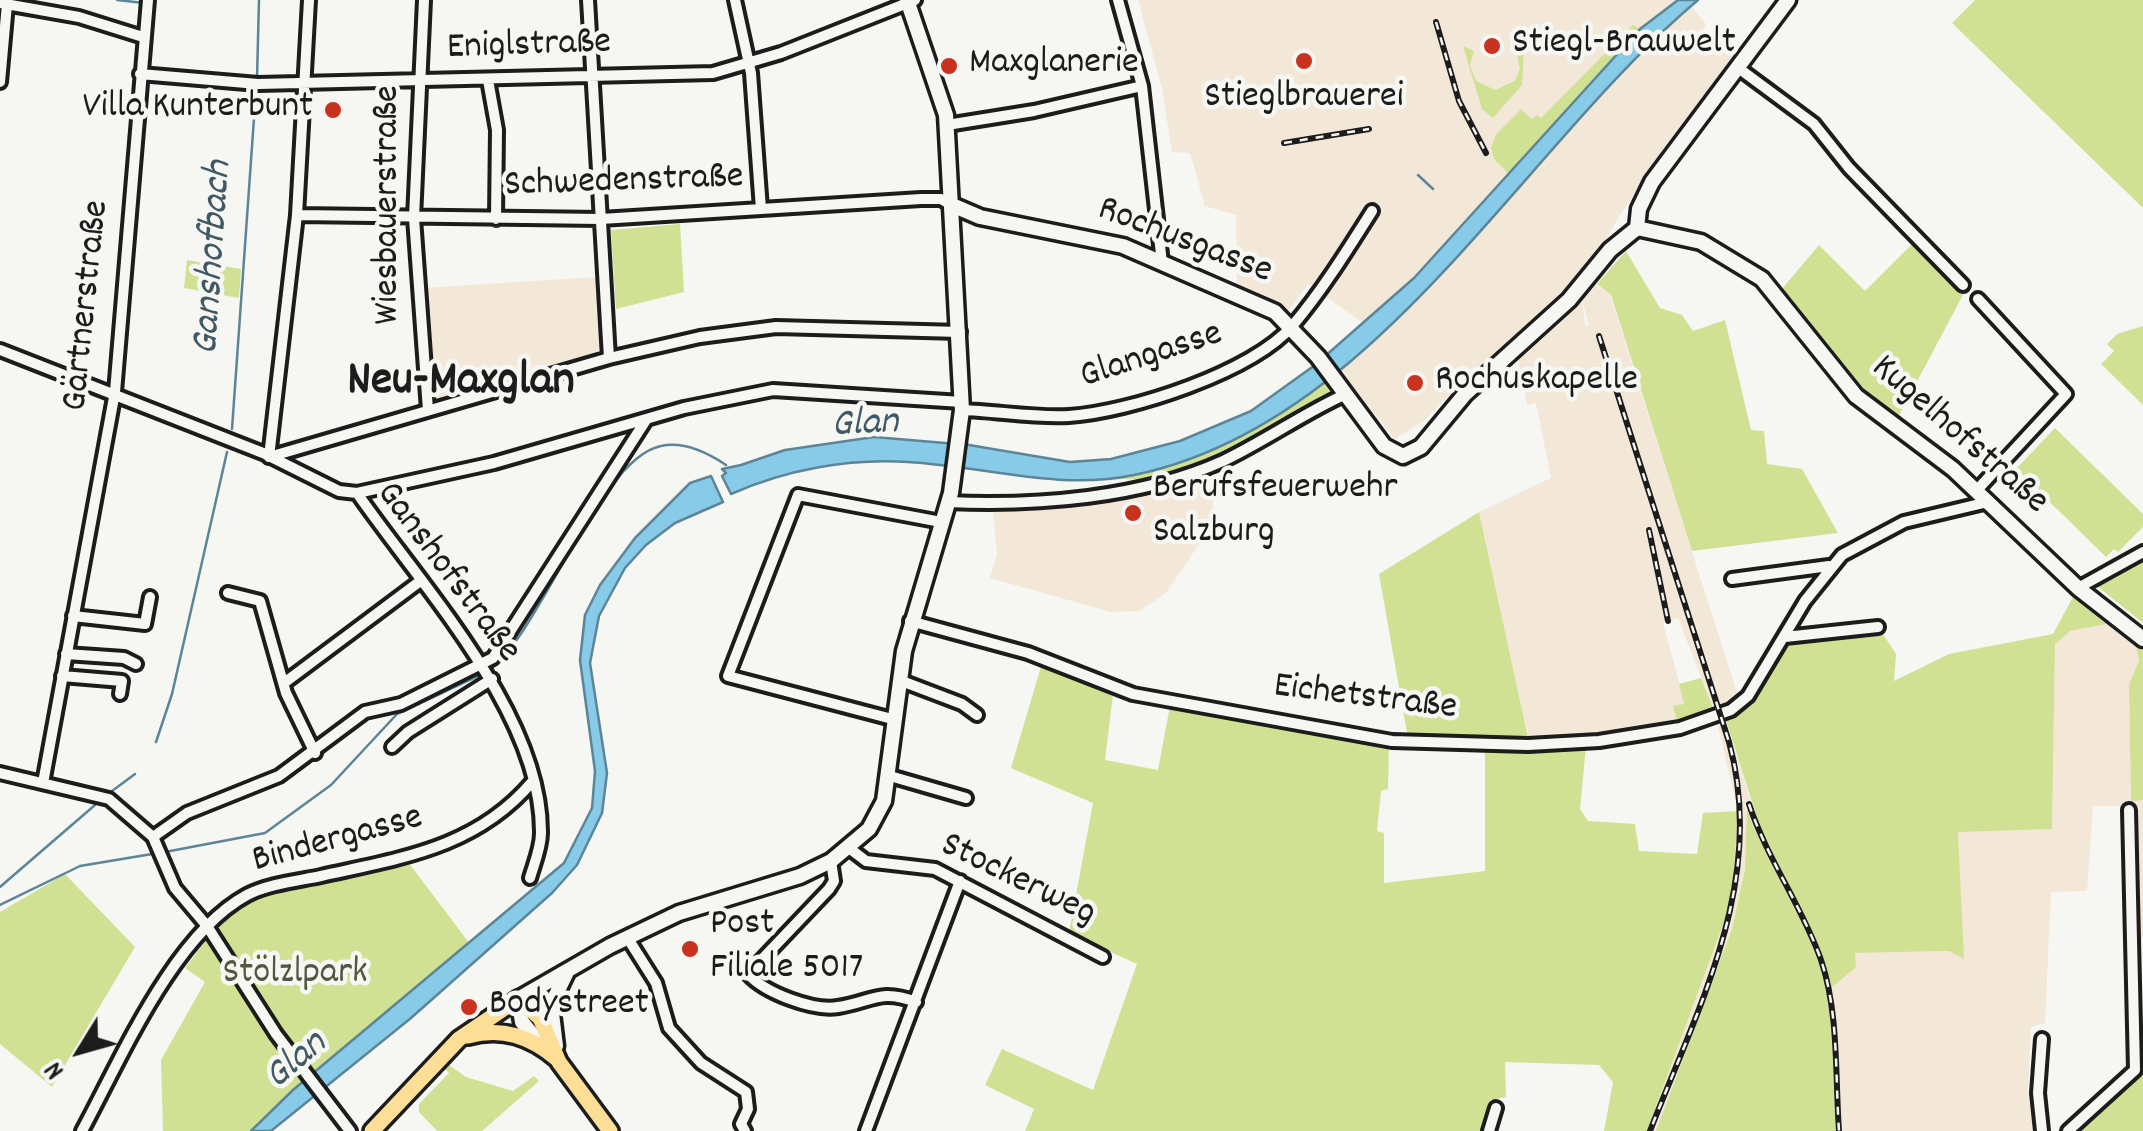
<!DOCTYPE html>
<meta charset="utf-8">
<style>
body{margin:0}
#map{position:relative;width:2143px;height:1131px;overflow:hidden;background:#f6f6f2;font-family:Dekko,sans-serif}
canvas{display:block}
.north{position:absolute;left:30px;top:1001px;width:100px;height:100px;-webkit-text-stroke:8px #f6f6f2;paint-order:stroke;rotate:233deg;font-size:28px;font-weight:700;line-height:40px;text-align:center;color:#1c1c1c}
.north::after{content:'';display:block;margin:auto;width:35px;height:45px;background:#1c1c1c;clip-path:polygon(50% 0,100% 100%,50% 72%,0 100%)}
</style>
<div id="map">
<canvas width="2143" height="1131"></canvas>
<div class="north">N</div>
</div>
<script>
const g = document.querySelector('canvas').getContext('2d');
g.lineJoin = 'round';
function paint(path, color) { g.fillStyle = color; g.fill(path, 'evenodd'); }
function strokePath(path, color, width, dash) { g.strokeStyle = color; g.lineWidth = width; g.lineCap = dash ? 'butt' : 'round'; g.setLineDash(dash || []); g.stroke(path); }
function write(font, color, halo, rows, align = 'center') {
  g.font = font + ' Dekko,sans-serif'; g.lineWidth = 9; g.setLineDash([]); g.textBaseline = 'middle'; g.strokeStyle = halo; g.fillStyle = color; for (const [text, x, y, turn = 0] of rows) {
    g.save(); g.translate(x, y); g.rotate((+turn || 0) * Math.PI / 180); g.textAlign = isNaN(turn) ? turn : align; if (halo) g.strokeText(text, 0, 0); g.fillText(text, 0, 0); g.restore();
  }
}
const built = new Path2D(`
 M1138 0H1686L1706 24 1701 32 1733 55 1620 215 1584 275 1610 295 1739 699 1723 711 1753 809 1817 943 1831 987 1855 953 1949 951 1963 958 1958 831 2052 829 2055 644 2069 631 2106 624 2136 646 2139 661 2129 684 2131 800H2143V938L2136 941 2133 806H2093L2087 891 2051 892 2045 1023 2031 1027 2028 1092 2033 1131H1836L1824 981 1811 945 1763 851 1748 811 1745 869 1732 930 1656 1131H1647L1732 900 1738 811 1715 713 1678 618 1663 623 1685 704 1678 724 1621 735 1529 742 1479 512 1551 478 1536 403 1527 405 1517 356 1582 301 1585 326 1589 325 1577 282 1464 380 1424 421 1395 439 1327 354 1363 323 1308 284 1289 310 1237 286 1236 215 1205 206 1190 153 1172 152 1162 88Z
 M597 277 599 347 596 353 430 402 423 288Z
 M1214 472 1212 525 1166 593 1139 611 1111 612 990 578 997 554 993 510 1100 498Z`);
const green = new Path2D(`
 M1975 0H2143V208L1952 23Z
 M1633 25 1640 29 1509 174 1494 159 1491 148 1496 134 1521 109 1532 119 1537 115 1541 118Z
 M1463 46 1474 51 1470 65 1476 81 1495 90 1515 81 1520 68 1516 51 1524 49 1522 85 1493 118 1482 109Z
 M680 224 684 292 616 309 611 230Z
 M1913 243 1964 293 1895 423 1840 371 1781 290 1819 245 1865 291Z
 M1626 251 1660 308 1682 315 1693 331 1725 320 1751 430 1764 431 1767 464 1802 469 1838 533 1692 551 1611 295 1597 284Z
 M187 260 241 269 239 298 184 288Z
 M2143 326V405L2101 364 2114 351 2107 344 2117 334Z
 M1327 379 1330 392C1280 430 1179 489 1115 478 1193 469 1267 428 1327 379Z
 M2055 428 2143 514V527L2118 552 2114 549 2106 557 2016 469Z
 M1479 512 1529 742 1408 738 1379 574Z
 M2143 556V623L2097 586Z
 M2073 597 2106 624 2070 631 2055 644 2052 829 1958 832 1964 959 1949 951 1855 953 1856 967 1831 988 1817 943 1759 824 1725 717 1746 704 1786 643 1881 631 1896 654 1894 681 1949 654 2053 634Z
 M2136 646 2143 651V800L2131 801 2129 684 2139 661Z
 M1042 663 1113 695 1105 760 1158 770 1170 706 1389 744 1388 789 1381 791 1377 831 1384 833V883L1485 871V747L1586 746 1580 809 1588 821 1635 824 1639 851 1697 854 1703 813 1738 811 1732 900 1647 1131H1604L1613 1082 1599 1065 1505 1062 1506 1097 1490 1100 1483 1131H1025L1034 1109 985 1085 1002 1049 1093 1090 1137 964 1069 933 1093 803 1011 768Z
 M1701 678 1715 713 1678 724 1673 706 1684 704 1679 684Z
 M1747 809C1765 861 1797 905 1816 956 1836 1010 1832 1074 1836 1131H1656L1732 929 1745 869Z
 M405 858 470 944 293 1090 251 1131H163L161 1060 205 982 185 968 214 930 245 900Z
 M65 874 135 947 52 1087 0 1044V912Z
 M449 1065 466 1077 513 1091 534 1076 539 1081 482 1131H437L419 1112V1104L449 1073 445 1069Z
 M2143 1072V1131H2078L2139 1073Z`);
const water = new Path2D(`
 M1678 0H1698C1520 150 1377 425 1134 475 1058 491 983 466 908 462 848 458 785 470 731 494L722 476 726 473 722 469 741 465 785 450 874 437 969 445 1070 462 1111 459 1180 441 1251 411 1315 365 1414 278 1640 29Z
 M711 476 723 502 675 523 646 545 625 568 599 616 590 663 607 773 602 813 577 865 552 893 411 1018 271 1131H251L293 1090 564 863 592 808 595 771 580 660 585 615 600 585 635 538 690 483Z`);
const stream = new Path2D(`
 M117 0 144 3
 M257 78 259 0
 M1418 175 1433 189
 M232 429 256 90
 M489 670C541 633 599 458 661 446 684 441 708 453 726 465
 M156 742 172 694 227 452
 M112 791 135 774
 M165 852 265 833 331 785 397 714 482 674
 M0 887 95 805
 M0 905 80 866 158 853`);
const street = new Path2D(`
 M424 0 414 218 428 410
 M588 0 609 358
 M735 0 751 73 761 209
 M1118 0 1142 86 1162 263
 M0 3 79 17 143 37
 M1737 67 1814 124 1849 168 1963 285
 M140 74 258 84 713 73 781 53 915 0
 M488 80 497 130 496 219
 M0 82 7 4
 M947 125 1034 111 1142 86
 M297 215 601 219 921 199H941L952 205
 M0 350 263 453 339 491 357 493 494 463 684 408 773 390 962 402
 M962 410C997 411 1034 418 1069 416 1130 412 1253 372 1293 325 1322 291 1348 249 1372 211
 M269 457 609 358 700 337 776 327 960 332
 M269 457 297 215 309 0
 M1977 490 2066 394 1978 299
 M357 493C422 587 542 714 541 833 541 848 534 864 530 878
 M948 502C1037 506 1141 498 1223 461 1265 441 1304 413 1346 394
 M1732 579 1829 566
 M2078 588 2143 552
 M228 593 260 601 286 693 315 753
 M73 616 145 624 150 597
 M910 621 1028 653 1133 694 1392 741 1528 745 1599 741 1680 728 1731 710 1748 696 1805 601 1842 555 1904 522 1988 502
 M1785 637 1878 627
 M66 654 124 658 136 664
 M62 676 122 681 120 694
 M899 680 962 704 977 715
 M284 683 419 582
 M896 720 728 676 798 495 941 522
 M392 747 408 732 492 679
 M0 773 109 799 153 837 175 888 207 926 276 1034 350 1131
 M890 776 966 798
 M43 783 115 392 148 0
 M153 837 187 813 279 776 365 712 401 704 493 658 646 420
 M849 848 866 861 935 869 1103 957
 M831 861 834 881 829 889 748 974C765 993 813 1011 838 1007 872 1002 879 988 916 1002
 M627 937 656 983 669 1028 701 1063 746 1092 748 1109 741 1124 745 1131
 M2042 1039 2038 1093 2042 1131
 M82 1131C121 1059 173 935 247 895 268 884 297 881 321 876 401 858 476 848 532 782
 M866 1131 960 881
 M1489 1131 1496 1108
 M2068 1131 2135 1070 2129 810`);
const secondary = new Path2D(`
 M952 205 980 217 1123 246 1275 312 1318 357 1384 446 1403 456 1421 447 1465 394 1569 300 1610 250 1637 228 1639 209 1652 182 1788 0
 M1637 228 1701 242 1762 279 1856 396 1953 469 2078 588 2143 639
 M541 1045 522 1022 518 999 610 946 679 913 800 876 831 861 869 829 884 801 904 651 951 493 962 410 946 115 907 0
 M556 1046 551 1005 567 972`);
const primary = new Path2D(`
 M468 1036C502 1027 530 1036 557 1059
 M372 1131 459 1039 518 999 540 1018 559 1062 610 1131`);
const rail = new Path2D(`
 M1436 22 1459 101 1486 153
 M1284 143 1369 129
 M1599 336 1729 742C1767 880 1699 1005 1650 1131
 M1649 530 1668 621
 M1749 804C1767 859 1802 906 1821 960 1839 1013 1835 1075 1839 1131`);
const markers = [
 [1492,46,10,"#c8321e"],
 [1304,61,10,"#c8321e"],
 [949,66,10,"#c8321e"],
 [333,110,10,"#c8321e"],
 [1415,383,10,"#c8321e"],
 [1133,513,10,"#c8321e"],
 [690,949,10,"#c8321e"],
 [469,1007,10,"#c8321e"]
];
const poiNames = [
 ["Stiegl-Brauwelt",1512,46],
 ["Maxglanerie",969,66],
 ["Stieglbrauerei",1304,100,"center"],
 ["Villa Kunterbunt",313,110,"right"],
 ["Rochuskapelle",1435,383],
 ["Berufsfeuerwehr",1153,491],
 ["Salzburg",1153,535],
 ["Post",710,927],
 ["Filiale 5017",710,971],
 ["Bodystreet",489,1007]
];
const streetNames = [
 ["Eniglstraße",529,48,-2],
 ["Schwedenstraße",624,184,-2],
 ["Wiesbauerstraße",391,205,-90],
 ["Rochusgasse",1184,243,21],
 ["Gärtnerstraße",89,306,-84],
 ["Glangasse",1152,358,-18],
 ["Kugelhofstraße",1958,437,41],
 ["Ganshofstraße",446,574,53],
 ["Eichetstraße",1365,700,7],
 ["Bindergasse",338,842,-15],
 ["Stockerweg",1017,882,26]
];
const parkNames = [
 ["Stölzlpark",295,976]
];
const waterNames = [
 ["Ganshofbach",216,258,-86],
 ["Glan",865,427,-3],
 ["Glan",298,1063,-41]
];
const districtNames = [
 ["Neu-Maxglan",461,385]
];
paint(built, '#f3e7d8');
paint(green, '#d0e194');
paint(water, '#87cbe9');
strokePath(water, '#5c8597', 2.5);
strokePath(stream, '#5c8597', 2.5);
strokePath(street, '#1c1c1c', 18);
strokePath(secondary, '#1c1c1c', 21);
strokePath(primary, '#1c1c1c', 22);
strokePath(street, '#f6f6f2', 10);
strokePath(secondary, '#f6f6f2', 14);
strokePath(primary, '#fcde96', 15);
strokePath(rail, '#1c1c1c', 6);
strokePath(rail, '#f6f6f2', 2.5, [8]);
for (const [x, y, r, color] of markers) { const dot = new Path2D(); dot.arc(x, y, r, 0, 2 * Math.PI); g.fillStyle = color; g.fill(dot); strokePath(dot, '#f6f6f2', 4); }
write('38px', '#1c1c1c', '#f6f6f2', poiNames, 'left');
write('38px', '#1c1c1c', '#f6f6f2', streetNames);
write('38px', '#525740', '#f6f6f2', parkNames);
write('italic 40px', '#415964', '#f6f6f2', waterNames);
write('bold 48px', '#1c1c1c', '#f6f6f2', districtNames);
</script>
